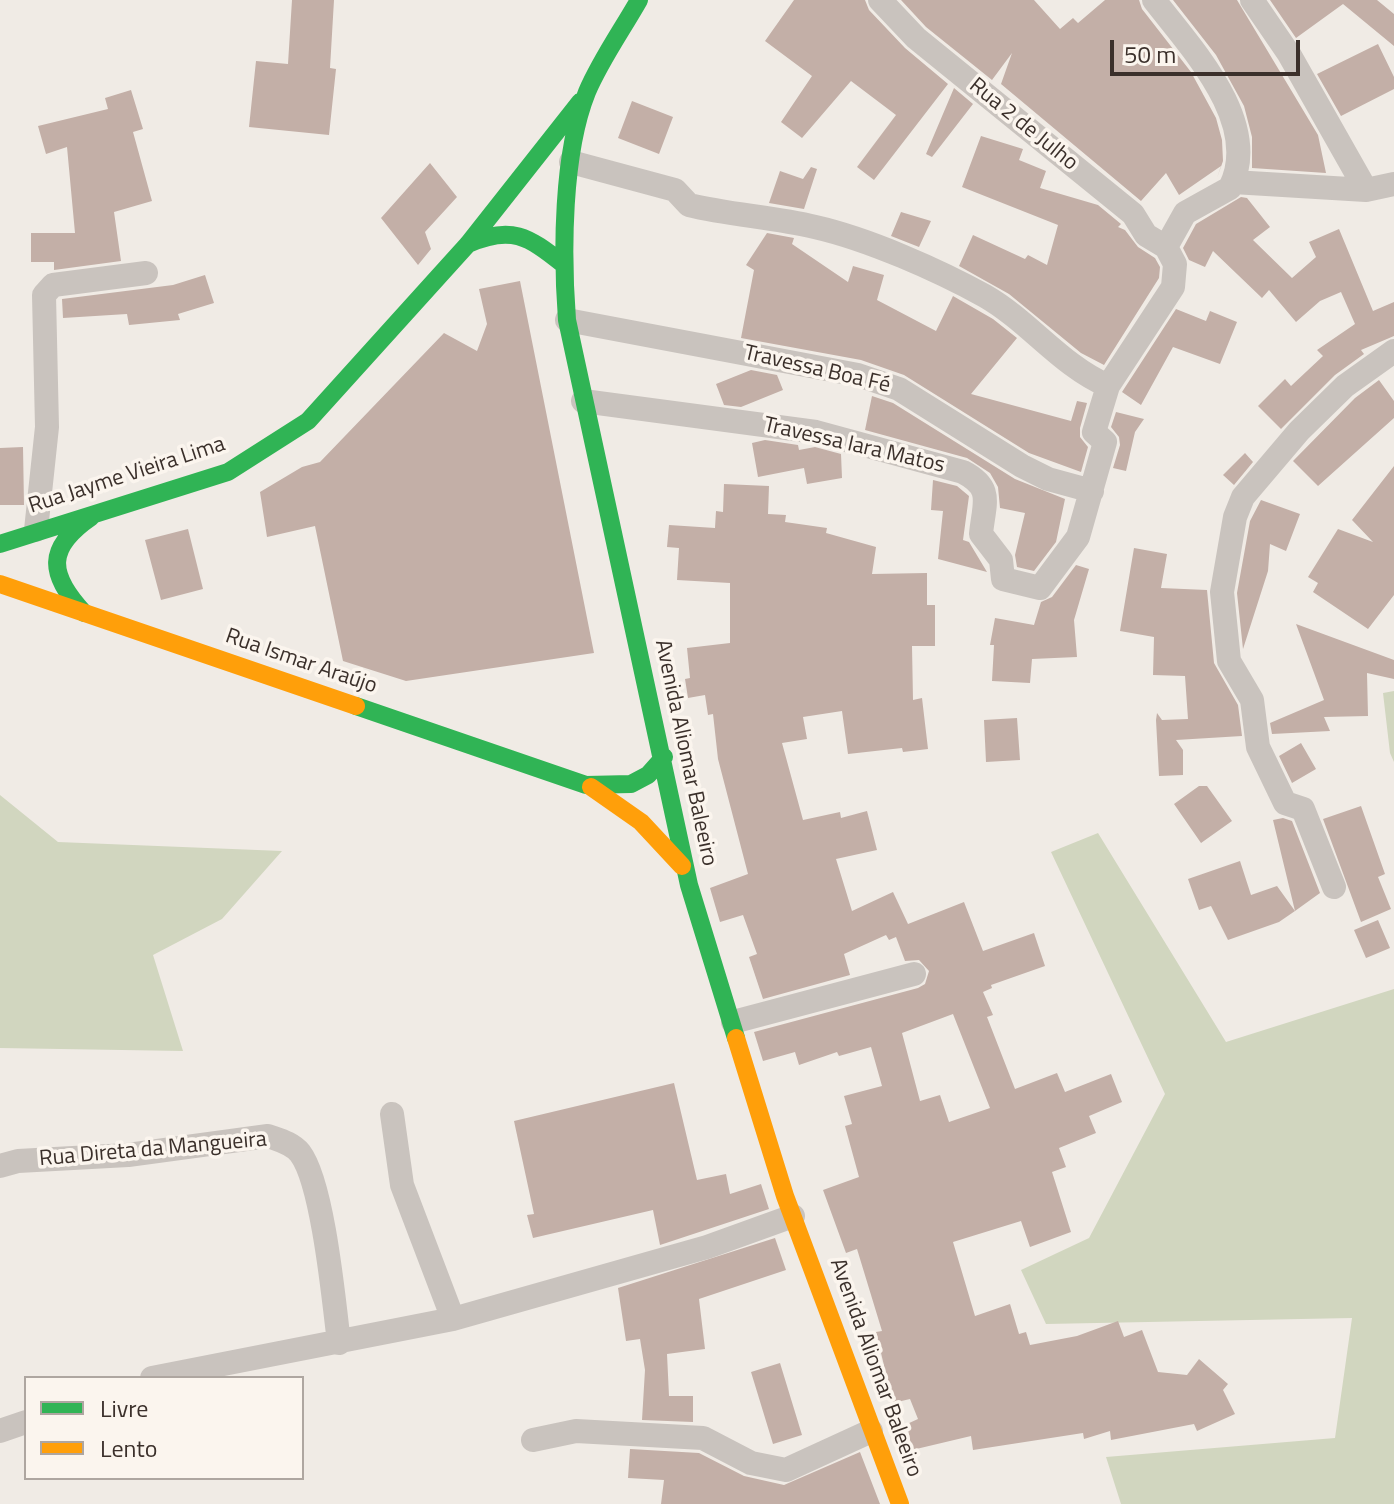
<!DOCTYPE html>
<meta charset="utf-8">
<style>
body{margin:0}
#map{position:relative;width:1394px;height:1504px;overflow:hidden;background:#f0ebe5;font-family:"Titillium Web",sans-serif}
canvas{display:block}
.legend{position:absolute;left:24px;top:1376px;width:280px;height:104px;box-sizing:border-box;background:#fbf5ee;border:2px solid #aea6a0;margin:0;padding:10px 14px;list-style:none;font-size:24px;color:#3b302b}
.legend li{display:flex;align-items:center;gap:16px;height:40px}
.legend b{width:40px;border:2px solid #aea6a0}
.scale{position:absolute;left:1110px;top:40px;width:190px;height:36px;box-sizing:border-box;border:4px solid #3b302b;border-top:0;padding-left:10px;font-size:24px;line-height:28px;white-space:nowrap;color:#3b302b;-webkit-text-stroke:6px #fbf5ee;paint-order:stroke}
</style>
<div id="map">
<canvas width="1394" height="1504"></canvas>
<ul class="legend">
<li><b style="height:10px;background:#30b455"></b>Livre</li>
<li><b style="height:10px;background:#ff9f0a"></b>Lento</li>
</ul>
<div class="scale">50 m</div>
</div>
<script>
const g = document.querySelector('canvas').getContext('2d');
g.lineJoin = 'round';
function paint(path, color) { g.fillStyle = color; g.fill(path, 'evenodd'); }
function strokePath(path, color, width, dash) { g.strokeStyle = color; g.lineWidth = width; g.lineCap = dash ? 'butt' : 'round'; g.setLineDash(dash || []); g.stroke(path); }
function write(font, color, halo, rows, align = 'center') {
  g.font = font + ' "Titillium Web",sans-serif'; g.lineWidth = 7; g.setLineDash([]); g.textBaseline = 'middle'; g.strokeStyle = halo; g.fillStyle = color; for (const [text, x, y, turn = 0] of rows) {
    g.save(); g.translate(x, y); g.rotate((+turn || 0) * Math.PI / 180); g.textAlign = isNaN(turn) ? turn : align; if (halo) g.strokeText(text, 0, 0); g.fillText(text, 0, 0); g.restore();
  }
}
const green = new Path2D(`
 M1394 691V762L1390 753 1383 693Z
 M0 795 58 842 282 851 222 919 153 955 183 1051 0 1048Z
 M1098 833 1226 1042 1394 989V1504H1121L1106 1457 1335 1438 1352 1318 1046 1324 1021 1270 1089 1238 1165 1094 1051 852Z`);
const building = new Path2D(`
 M292 0H334L330 68 336 69 329 135 249 127 256 61 288 64Z
 M794 0H865L869 10 905 48 948 84 874 180 857 167 896 115 851 81 802 138 781 122 812 76 765 41Z
 M901 0H1034L1060 29 1073 18 1078 23 1105 0H1139L1142 9 1191 72 1216 118 1222 140 1223 161 1217 178 1221 166 1179 195 1166 173 1141 201 1001 84 1012 53 992 80 926 27Z
 M1173 0H1237L1318 135 1326 173 1252 168V137L1244 106 1216 55Z
 M1270 0H1377L1394 14V46L1343 4 1296 38Z
 M1378 44 1394 77V89L1341 116 1317 74Z
 M954 88 973 104 932 157 926 154Z
 M131 90 143 129 133 132 152 201 114 212 121 261 54 270V262H31V233H75L67 147 46 154 38 126 108 109 105 98Z
 M632 101 673 117 659 154 618 138Z
 M981 136 1023 149 1019 160 1046 171 1040 188 1098 205 1121 224 1118 227 1125 230 1138 247 1155 258 1160 267 1159 278 1104 365 1081 353 1009 294 959 266 973 235 1025 259 1028 255 1047 265 1058 225 962 187Z
 M430 163 457 197 425 232 431 249 418 265 381 218Z
 M811 167 817 169 804 209 769 203 780 171 803 179Z
 M1241 197 1247 198 1270 227 1253 240 1292 278 1316 257 1309 242 1339 229 1373 311 1394 302V336L1361 350 1364 354 1335 375 1281 429 1258 406 1285 379 1291 386 1323 356 1317 350 1355 324 1341 292 1320 301 1296 322 1269 290 1262 298 1213 251 1205 267 1189 260 1183 248 1196 224Z
 M901 212 931 221 919 247 891 236Z
 M767 233 794 238 792 244 848 282 853 266 884 275 877 300 936 331 953 296 993 319 1017 338 971 394 1071 421 1077 401 1087 403 1080 428V437L1088 447 1081 472 1029 453 904 375 861 360 741 338 754 270 746 265Z
 M205 275 214 303 178 314 180 320 129 325 127 314 63 318 62 299 173 285Z
 M520 281 594 653 406 681 343 661 315 526 267 537 260 492 302 467 320 462 444 333 477 351 487 324 479 289Z
 M1176 309 1206 321 1210 311 1237 322 1220 364 1173 347 1141 405 1122 392Z
 M751 370 777 375 783 390 741 407 724 405 716 384Z
 M1379 380 1394 401V418L1318 486 1293 461 1355 398Z
 M872 396 893 403 1015 479 1065 499 1056 542 1034 571 1017 567 1015 555 1025 513 1000 508 998 487 990 473 967 458 865 430Z
 M1116 412 1144 419 1135 432 1126 471 1113 468 1120 445 1119 437 1111 427Z
 M765 440 798 445 799 450 815 447 841 454 842 478 807 484 804 468 758 477 752 443Z
 M23 447 24 505H0V448Z
 M1245 453 1253 462 1234 485 1223 475Z
 M1394 466V595L1368 629 1313 592 1318 583 1308 577 1338 529 1373 542 1352 520Z
 M933 480 957 486 969 496 963 540 969 542 987 572 938 559 943 511 931 510Z
 M724 484 769 486 768 514 786 515 785 522 827 528 826 533 876 547 872 574 927 573V605H935V646H912L913 700 922 698 928 749 903 752 902 748 848 754 842 711 803 717 807 739 782 743 803 820 840 812 841 818 867 811 877 850 836 859 852 911 893 892 908 924 964 902 983 951 1034 933 1045 966 991 985 992 988 983 992 993 1015 987 1017 1015 1089 1057 1073 1065 1092 1111 1074 1122 1102 1089 1116 1096 1133 1059 1148 1066 1167 1052 1172 1071 1232 1030 1247 1021 1221 953 1242 975 1316 1010 1304 1019 1334 1026 1332 1030 1345 1077 1336 1118 1321 1124 1337 1142 1330 1158 1372 1187 1375 1199 1359 1228 1384 1223 1390 1235 1414 1197 1431 1194 1424 1111 1440 1110 1431 1084 1439 1083 1433 973 1450 971 1436 912 1450 907 1424 918 1419 910 1399 893 1403 876 1332 882 1331 857 1249 846 1253 823 1190 859 1177 845 1126 852 1124 844 1096 882 1086 871 1047 839 1056 837 1052 799 1065 795 1052 763 1061 754 1032 918 988 925 984 929 971 919 960 905 961 896 937 889 940 886 935 844 954 850 975 763 999 749 957 757 954 743 915 720 922 710 888 748 874 718 759 713 714 708 715 705 695 688 698 685 679 690 678 687 648 730 643V583L677 580 679 548 667 547 669 525 715 528 716 511 723 512ZM953 1014 990 1108 949 1122 940 1095 920 1101 902 1033Z
 M1261 500 1300 514 1286 551 1270 544 1268 571 1243 649 1237 593 1250 521Z
 M188 529 203 589 161 600 145 540Z
 M1134 548 1167 554 1161 588 1207 590 1214 663 1238 705 1242 736 1176 740 1183 750V775L1159 776 1156 720 1157 713 1162 720 1188 719 1185 676 1153 675 1154 637 1120 631Z
 M1076 565 1089 569 1074 620 1077 657 1032 659 1030 683 992 681 994 645H990L995 618 1034 625 1041 602 1052 597Z
 M1296 624 1394 660V679L1367 673 1368 716 1324 717 1330 731 1272 734 1270 723 1324 700Z
 M1017 718 1020 760 986 762 984 720Z
 M1301 743 1316 769 1292 783 1279 756Z
 M1199 786H1207L1232 821 1201 843 1174 804Z
 M1361 806 1385 874 1378 877 1391 909 1361 922 1323 819Z
 M1283 818 1292 821 1320 893 1295 911 1273 820Z
 M1240 861 1251 895 1277 886 1295 911 1279 922 1228 940 1211 906 1199 910 1188 879Z
 M1378 920 1390 948 1366 958 1354 930Z
 M674 1083 697 1180 726 1174 730 1194 761 1184 769 1209 660 1245 653 1210 533 1238 527 1215 534 1214 514 1121Z
 M775 1238 786 1270 699 1299 705 1349 667 1354 669 1396H693V1422L642 1420 645 1370 640 1339 626 1341 618 1288Z
 M780 1363 802 1435 773 1444 751 1372Z
 M630 1449 699 1453 744 1476 784 1485 860 1452 880 1504H661L664 1480 628 1478Z`);
const street = new Path2D(`
 M880 0 916 38 1133 214 1146 235 1166 247
 M1252 0 1289 54 1366 190
 M571 162 675 190 689 205C730 215 774 217 815 227 868 239 938 270 985 296 1030 322 1060 365 1108 386
 M1233 182 1366 190 1394 184
 M567 320 858 375 899 389 1022 466 1048 479 1092 491
 M583 401 816 432 963 472C994 488 984 503 981 534L1001 560 1003 579 1040 588 1078 537 1105 442 1094 432 1108 386 1173 287 1175 264 1166 247 1185 213 1230 188C1263 123 1191 48 1154 0
 M36 530 47 427 44 295 53 285 146 273
 M1334 887 1303 809 1285 803 1258 747 1252 700 1229 661 1222 592 1235 517 1243 497 1299 431 1345 386 1394 351
 M733 1022 914 974
 M392 1114 402 1185 453 1319
 M0 1166 18 1161 128 1155 268 1136C279 1140 292 1143 300 1153 323 1183 334 1302 339 1343
 M152 1378 453 1319 707 1247 793 1216
 M0 1431 26 1422
 M533 1440 576 1431 703 1438 751 1463 786 1470 871 1431`);
const fast = new Path2D(`
 M639 0C622 30 600 61 587 92 562 154 562 254 567 320L689 885 736 1038
 M468 244C511 225 528 236 563 264
 M0 544 228 472 308 421 468 244 580 102
 M84 613C48 574 46 548 91 517
 M356 706 586 785 631 784 648 775 664 757`);
const slow = new Path2D(`
 M0 584 356 706
 M591 787 641 822 682 866
 M736 1038 785 1196 900 1504`);
const streetNames = [
 ["Rua 2 de Julho",1023,125,39],
 ["Travessa Boa Fé",817,370,13],
 ["Travessa Iara Matos",854,446,13],
 ["Rua Jayme Vieira Lima",127,476,-18],
 ["Rua Ismar Araújo",301,662,19],
 ["Avenida Aliomar Baleeiro",685,753,78],
 ["Rua Direta da Mangueira",153,1150,-5],
 ["Avenida Aliomar Baleeiro",875,1368,70]
];
paint(green, '#d1d6bf');
paint(building, '#c3afa7');
strokePath(street, '#c9c3be', 24);
strokePath(fast, '#30b455', 18);
strokePath(slow, '#ff9f0a', 18);
write('22px', '#3b302b', '#fbf5ee', streetNames);
</script>
